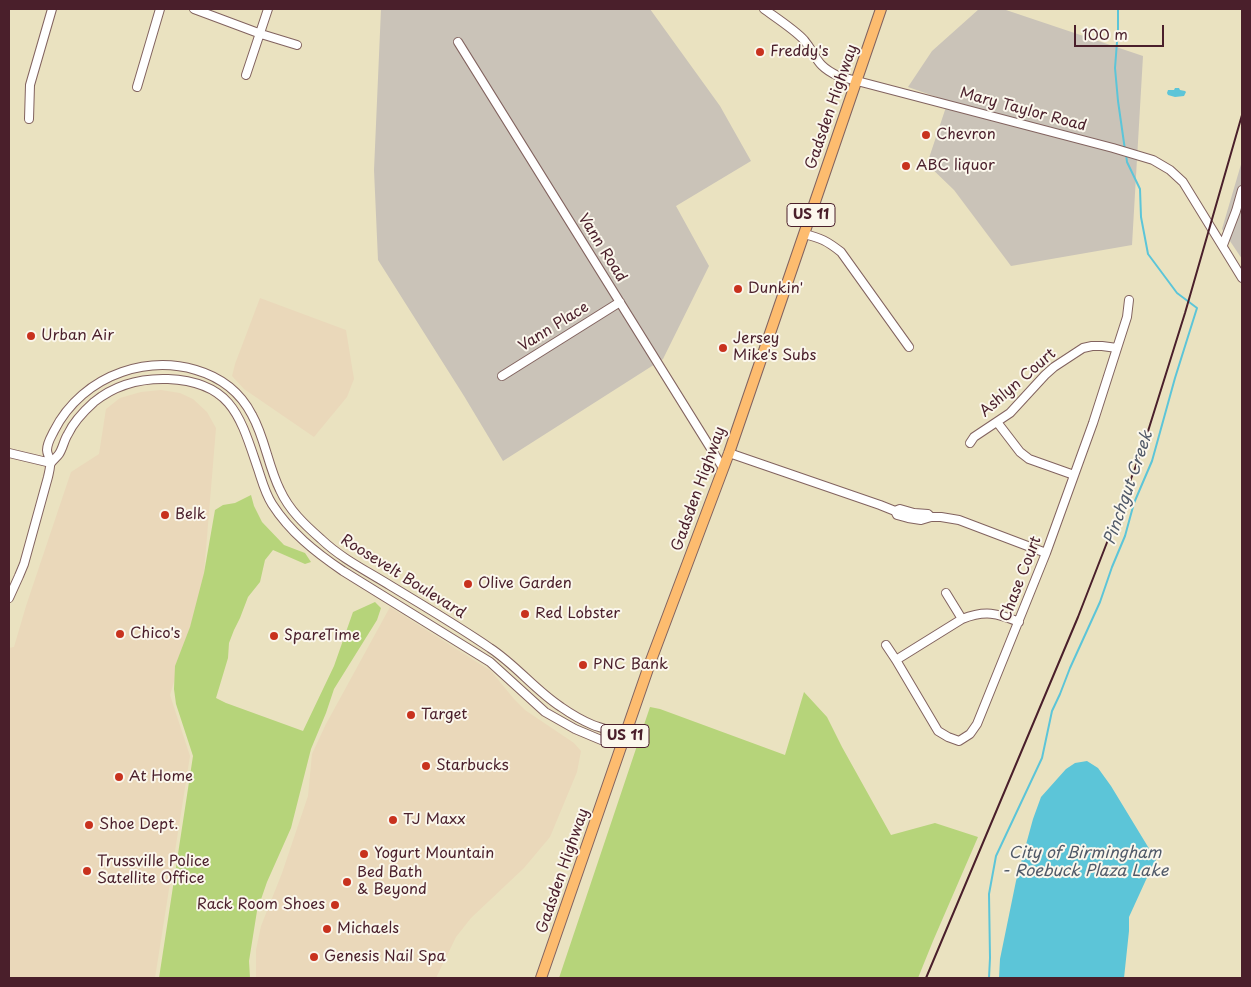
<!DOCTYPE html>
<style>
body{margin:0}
#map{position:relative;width:1251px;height:987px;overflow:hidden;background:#eae2c0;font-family:"Playpen Sans",sans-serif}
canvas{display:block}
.frame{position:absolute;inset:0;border:10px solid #4a1f2b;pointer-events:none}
.scale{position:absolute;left:1074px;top:25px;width:90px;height:22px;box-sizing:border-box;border:2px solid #4a1f2b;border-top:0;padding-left:6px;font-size:15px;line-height:18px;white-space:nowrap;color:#4a1f2b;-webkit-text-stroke:4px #fbf7ec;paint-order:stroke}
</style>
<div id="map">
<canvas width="1251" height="987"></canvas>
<div class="frame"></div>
<div class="scale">100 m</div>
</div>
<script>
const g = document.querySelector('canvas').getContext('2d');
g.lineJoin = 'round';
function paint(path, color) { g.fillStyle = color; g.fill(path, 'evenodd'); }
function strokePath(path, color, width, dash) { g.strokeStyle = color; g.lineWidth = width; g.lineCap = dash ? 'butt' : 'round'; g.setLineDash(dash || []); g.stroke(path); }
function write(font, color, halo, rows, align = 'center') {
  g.font = font + ' "Playpen Sans",sans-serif'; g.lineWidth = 4; g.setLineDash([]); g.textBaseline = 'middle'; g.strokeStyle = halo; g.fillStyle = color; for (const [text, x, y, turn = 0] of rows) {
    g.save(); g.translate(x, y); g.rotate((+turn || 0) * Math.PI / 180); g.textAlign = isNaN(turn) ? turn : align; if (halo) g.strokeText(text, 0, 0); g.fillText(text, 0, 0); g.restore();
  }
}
const built = new Path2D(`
 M260 298 346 330 354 379 347 397 314 437 244 389 232 376 235 364Z
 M161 390 180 393 193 399 207 412 216 428 203 585 170 695 190 756 155 978H9V648L14 647 26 606 71 472 99 454 106 409 120 398 141 392Z
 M390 607 491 671 514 699 525 710 574 743 581 751 577 772 550 837 524 868 471 918 456 937 436 978H256V950L261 926 282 873 308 796 312 754 326 724Z`);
const industrial = new Path2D(`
 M381 9H650L720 106 751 161 676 206 709 266 663 359 503 461 464 396 378 260 374 170Z
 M979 9H1003L1143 56 1132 245 1011 266 954 190 927 164 948 101 908 87 932 51Z
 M1242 161V259L1222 229Z`);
const green = new Path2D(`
 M251 495 254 506 262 522 284 545 305 553 311 562 305 564 273 550 265 560 260 582 248 597 240 618 234 630 229 643 228 658 216 698 226 703 303 731 334 666 353 612 375 602 381 608 377 620 334 689 326 713 311 749 291 828 267 882 257 911 249 961 250 978H159L193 756 176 704 174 689 175 666 190 627 204 573 215 510 223 505 235 503Z
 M804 692 827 717 842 747 891 835 935 823 978 837 933 941 918 978H559L650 707 660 709 785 755Z`);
const water = new Path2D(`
 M1175 88H1179L1180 90 1185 91 1186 92 1184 96 1175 97 1168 95 1167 93 1168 90H1174Z
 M1087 761 1098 768 1111 786 1156 860 1150 871 1129 917V931L1124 978H999L1000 959 1016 881 1033 819 1041 797 1066 769 1075 763Z`);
const stream = new Path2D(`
 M1118 9V29L1115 68 1118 101 1125 150
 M989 978 990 958 989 894 996 856 1042 758 1052 711 1060 694 1070 668 1100 602 1112 567 1125 536 1134 503 1152 461 1175 378 1197 308 1177 293 1148 254 1141 217 1140 189 1127 162 1126 154`);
const minor = new Path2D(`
 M194 9 261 34 297 45
 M764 9C775 17 795 30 804 40 818 57 815 65 838 76L1113 148 1153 160 1170 170 1183 182 1242 278
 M458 42 723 468
 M246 75 268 9
 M137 87 160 9
 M29 119 30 85 52 9
 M804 234C821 238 827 241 841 252L909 347
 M1223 245 1236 211 1242 190
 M502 376 620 302
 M997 422 1020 452 1029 459 1074 475
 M970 443 974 437 1010 413 1045 375 1054 367 1083 348 1092 346H1102L1117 348
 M9 453 51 463
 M729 453 880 505 895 511 897 515 908 518 921 520 931 517H941L959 520 1046 553
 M51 463C53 460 57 457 59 454 63 448 64 440 68 434 74 421 84 411 94 402 116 384 140 378 168 379 232 382 240 416 258 469 262 481 265 493 272 504 290 532 315 552 343 571L490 662 545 712 575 729 594 737 606 742 618 740
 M895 511 900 509 914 513 928 514 931 517
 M946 593 962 619
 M9 598 19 576 24 564 48 477C49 472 51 466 50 461 50 458 47 454 47 450 47 443 51 437 54 431 68 403 93 382 122 372 169 356 228 368 252 415 265 438 268 466 280 490 289 510 305 525 321 539 342 559 367 571 391 586 424 606 458 626 490 648 516 665 535 690 561 707 571 714 581 720 593 725 598 727 607 729 611 732 616 736 616 739 623 742
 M886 645 896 660 938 731 948 737 959 741 970 734 977 724 1046 553 1093 423 1127 317 1129 300
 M896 660 962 619C985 610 997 613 1019 622`);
const major = new Path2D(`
 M541 978 650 663 729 453 881 9`);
const rail = new Path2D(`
 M926 978 1078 617 1113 527 1144 444 1185 313 1242 115`);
const markers = [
 [760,52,5,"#c8321e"],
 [926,135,5,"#c8321e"],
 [906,166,5,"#c8321e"],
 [738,289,5,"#c8321e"],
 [31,336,5,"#c8321e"],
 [723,348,5,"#c8321e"],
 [165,515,5,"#c8321e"],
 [468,584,5,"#c8321e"],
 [525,614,5,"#c8321e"],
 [120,634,5,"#c8321e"],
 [274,636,5,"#c8321e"],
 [583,665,5,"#c8321e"],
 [411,715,5,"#c8321e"],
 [426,766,5,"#c8321e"],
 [119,777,5,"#c8321e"],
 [393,820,5,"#c8321e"],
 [89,825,5,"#c8321e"],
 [364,854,5,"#c8321e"],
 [87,871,5,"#c8321e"],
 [347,882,5,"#c8321e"],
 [335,905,5,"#c8321e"],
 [327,929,5,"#c8321e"],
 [314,957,5,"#c8321e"]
];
const shields = [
 [811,215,48],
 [625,736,48]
];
const shieldNames = [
 ["US 11",811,215],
 ["US 11",625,736]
];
const poiNames = [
 ["Freddy's",770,52],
 ["Chevron",936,135],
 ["ABC liquor",916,166],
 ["Dunkin'",748,289],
 ["Urban Air",41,336],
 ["Jersey",733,339],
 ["Mike's Subs",733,356],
 ["Belk",175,515],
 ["Olive Garden",478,584],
 ["Red Lobster",535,614],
 ["Chico's",130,634],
 ["SpareTime",284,636],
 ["PNC Bank",593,665],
 ["Target",421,715],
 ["Starbucks",436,766],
 ["At Home",129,777],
 ["TJ Maxx",403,820],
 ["Shoe Dept.",99,825],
 ["Yogurt Mountain",374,854],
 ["Trussville Police",97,862],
 ["Satellite Office",97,879],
 ["Bed Bath",357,873],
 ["& Beyond",357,890],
 ["Rack Room Shoes",325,905,"right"],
 ["Michaels",337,929],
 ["Genesis Nail Spa",324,957]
];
const streetNames = [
 ["Gadsden Highway",832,107,-71],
 ["Mary Taylor Road",1023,110,15],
 ["Vann Road",602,248,58],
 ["Vann Place",554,327,-32],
 ["Ashlyn Court",1018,383,-41],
 ["Gadsden Highway",699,489,-70],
 ["Roosevelt Boulevard",403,577,32],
 ["Chase Court",1021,579,-69],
 ["Gadsden Highway",563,871,-71]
];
const waterNames = [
 ["Pinchgut Creek",1129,488,-71],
 ["City of Birmingham",1085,854],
 ["- Roebuck Plaza Lake",1085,872]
];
paint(built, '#ead8ba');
paint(industrial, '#cac3b8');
paint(green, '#b6d47a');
paint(water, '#5cc5d8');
strokePath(stream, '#5cc5d8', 2);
strokePath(minor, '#82635f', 10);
strokePath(major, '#82635f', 12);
strokePath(minor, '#fff', 8);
strokePath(major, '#fdbc6f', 10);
strokePath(rail, '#4a1f2b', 2);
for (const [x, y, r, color] of markers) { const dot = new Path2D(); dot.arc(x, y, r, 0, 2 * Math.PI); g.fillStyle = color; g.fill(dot); strokePath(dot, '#fbf7ec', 2); }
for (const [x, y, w] of shields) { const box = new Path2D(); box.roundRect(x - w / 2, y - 11.5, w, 23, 4); g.fillStyle = '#fbf7ec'; g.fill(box); strokePath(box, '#4a1f2b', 1); }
write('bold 14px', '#4a1f2b', null, shieldNames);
write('15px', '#4a1f2b', '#fbf7ec', poiNames, 'left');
write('15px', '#4a1f2b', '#fbf7ec', streetNames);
write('italic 16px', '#505968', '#fbf7ec', waterNames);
</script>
